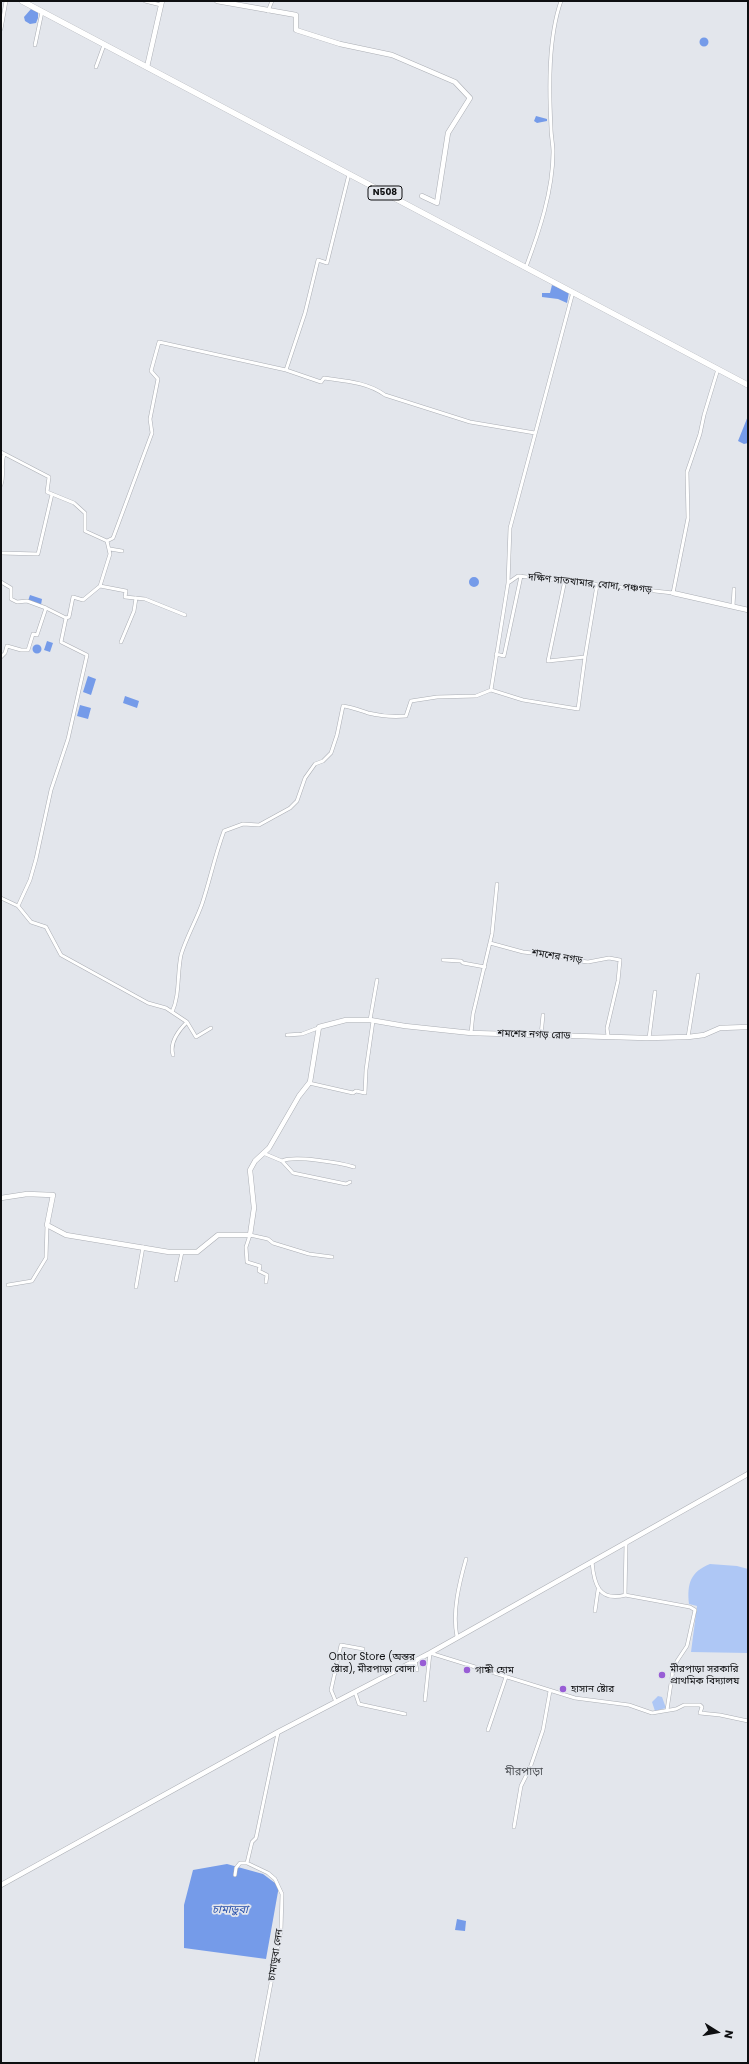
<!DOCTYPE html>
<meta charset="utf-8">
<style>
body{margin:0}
#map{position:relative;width:749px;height:2064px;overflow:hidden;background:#e3e6ec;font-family:Poppins,sans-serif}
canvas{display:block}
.frame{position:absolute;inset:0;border:2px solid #0e0f11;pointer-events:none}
.north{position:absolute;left:697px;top:2012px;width:40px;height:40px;-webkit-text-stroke:3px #e3e6ec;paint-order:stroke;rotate:101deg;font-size:11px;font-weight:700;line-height:16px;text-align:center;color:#0e0f11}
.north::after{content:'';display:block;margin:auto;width:14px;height:18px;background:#0e0f11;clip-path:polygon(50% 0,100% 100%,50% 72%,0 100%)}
</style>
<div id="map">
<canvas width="749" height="2064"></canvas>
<div class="frame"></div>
<div class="north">N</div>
</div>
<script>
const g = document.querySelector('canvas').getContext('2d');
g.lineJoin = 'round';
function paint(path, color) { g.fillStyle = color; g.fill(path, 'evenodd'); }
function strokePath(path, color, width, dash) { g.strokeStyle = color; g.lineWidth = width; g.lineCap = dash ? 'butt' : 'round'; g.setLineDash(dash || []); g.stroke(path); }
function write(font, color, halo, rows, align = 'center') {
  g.font = font + ' Poppins,"Noto Sans Bengali",sans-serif'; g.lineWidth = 3.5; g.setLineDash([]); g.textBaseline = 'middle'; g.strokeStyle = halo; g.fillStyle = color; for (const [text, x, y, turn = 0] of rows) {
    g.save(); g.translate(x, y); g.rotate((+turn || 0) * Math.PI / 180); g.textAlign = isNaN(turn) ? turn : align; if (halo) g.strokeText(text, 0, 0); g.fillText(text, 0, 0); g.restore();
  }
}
const green = new Path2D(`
 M710 1564 737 1566 748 1569V1653L691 1652 697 1606 689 1604C687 1584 690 1572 710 1564Z
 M658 1696 662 1697 666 1708 655 1711 652 1702Z`);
const water = new Path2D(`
 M31 9 38 12V18L36 23 30 24 25 21 24 17Z
 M699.5 42a4.5 4.5 0 1 1 9 0a4.5 4.5 0 1 1-9 0Z
 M536 116 547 119V121L537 123 534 121Z
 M552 285 569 292 567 303 558 299 542 297V293H550Z
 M748 416V443L744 444 738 441Z
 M469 582a5 5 0 1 1 10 0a5 5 0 1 1-10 0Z
 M30 595 42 599 41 605 28 601Z
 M47 641 53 643 50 652 44 650Z
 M32.5 649a4.5 4.5 0 1 1 9 0a4.5 4.5 0 1 1-9 0Z
 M88 676 96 679 91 695 83 692Z
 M125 696 139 701 137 708 123 703Z
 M80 705 91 708 88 719 77 716Z
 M227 1864 263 1874 279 1886 266 1959 184 1948V1905L193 1870Z
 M457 1919 466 1921 465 1931 455 1930Z`);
const street = new Path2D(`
 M145 1 161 5
 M268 11 272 1
 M1 29 6 1
 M35 45 42 12
 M96 67 104 45
 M526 267C539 232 553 191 553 152 553 144 551 136 551 128 549 89 548 38 561 1
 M286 370 321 382 324 378C345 381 367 382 385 395L470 422 535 433
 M1 452 49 477 47 492 74 503 85 513V531L107 541
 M1 485C5 472 0 467 4 454
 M110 549 122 551
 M1 553 38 554 52 494
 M565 580 548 661 585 657 597 585
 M1 582 11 588V599L17 602 27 601 46 608
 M508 583 510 528 573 292
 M733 606 734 589
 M185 615 145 599 125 597 126 591 100 586 110 554 107 541 113 538 152 433 150 419 158 379 151 371 159 342 286 370 305 313 318 260 327 263 349 174
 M66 618 69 617 73 597 83 600 100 586
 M121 642 134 611 136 598
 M496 654 504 656 521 576
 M1 657 5 653 7 646 21 650H28L33 634 37 635 46 608 66 618 61 642 87 655 68 739 51 790 36 859 30 880 18 906
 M491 690 523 700 578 709 585 657
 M1 898 18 906 31 922 46 927 61 955 148 1003 166 1008 187 1022C179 1030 169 1042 173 1055
 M490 943 523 952 559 956 572 960 588 962 609 958 620 960 618 981 607 1028 608 1036
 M443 960 461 961 463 963 485 967
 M172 1012C180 995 177 974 181 955 186 938 196 921 202 904 210 880 215 855 224 831L243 824 259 825 290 808 297 801 305 778 315 764 323 761 331 753 337 735 343 706C352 707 359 710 368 713 380 716 394 717 406 716L411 701 437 697 476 696 491 690 508 583 518 576 673 593 688 518 687 472 700 434 704 415 718 369
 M370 1020 377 980
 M187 1022 196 1037 211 1028
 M471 1033 473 1014 492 934 497 884
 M287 1035 302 1034 318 1028
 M541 1035 543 1015
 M688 1037 698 975
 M649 1038 655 992
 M309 1083 353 1093 356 1091 365 1093 366 1070 373 1021
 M263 1153 282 1161 293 1173 346 1184 350 1182
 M282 1161C294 1155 341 1163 354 1167
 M176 1280 182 1252
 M266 1282 267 1275 259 1271 260 1266 247 1262 246 1247 250 1235 268 1239 273 1243 309 1254 332 1257
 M8 1285 32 1281 46 1258 47 1225
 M136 1287 143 1247
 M626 1544 625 1595 690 1607 695 1610 687 1646 677 1661 673 1670 667 1710
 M592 1562C594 1585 599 1602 626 1595
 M595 1611 598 1590
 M457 1637C452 1612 459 1584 466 1559
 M415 1661 417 1670
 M355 1692 359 1704 405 1714
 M425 1700 430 1653 575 1698 629 1705 652 1713 676 1709 684 1705H700L702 1707 700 1713 720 1715 748 1721
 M336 1702 331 1690 341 1645 363 1649
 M488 1730 506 1677
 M514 1827 521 1786 530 1768 543 1730 550 1691
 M247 1863 252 1842 256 1838 278 1733
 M235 1875 236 1868 240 1863H247L268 1873 275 1879 282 1894 281 1930 256 2063`);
const secondary = new Path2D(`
 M217 1 296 15V30L340 44 392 55 455 82 470 98 448 133 437 203 422 196
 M147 67 162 1
 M673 593 748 610
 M1 1198 27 1194 53 1195 47 1225 66 1235 169 1252H197L218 1235H250L254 1208 250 1170 255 1161 269 1148 299 1096 310 1082 319 1027 346 1020H370L405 1026 471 1033 647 1038 688 1037 704 1035 720 1028 748 1027
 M1 1885 278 1732 430 1653 748 1474`);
const highway = new Path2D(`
 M22 1 748 385`);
const markers = [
 [423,1663,4,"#985dd5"],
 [467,1670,4,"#985dd5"],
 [662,1675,4,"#985dd5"],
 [563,1689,4,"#985dd5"]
];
const shields = [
 [385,193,34]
];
const shieldNames = [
 ["N508",385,193]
];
const streetNames = [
 ["দক্ষিণ সাতখামার, বোদা, পঞ্চগড়",590,584,6],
 ["শমশের নগড়",557,957,9],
 ["শমশের নগড় রোড",534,1035,2],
 ["চামাডুবা লেন",276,1955,-81]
];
const poiNames = [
 ["Ontor Store (অন্তর",415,1657,"right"],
 ["ষ্টোর), মীরপাড়া বোদা",415,1669,"right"],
 ["মীরপাড়া সরকারি",670,1669],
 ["প্রাথমিক বিদ্যালয়",670,1681],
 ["গান্ধী হোম",475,1670],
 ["হাসান ষ্টোর",571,1689]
];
const neighbourhoodNames = [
 ["মীরপাড়া",524,1772]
];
const waterNames = [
 ["চামাডুবা",230,1910]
];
paint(green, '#aec7f5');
paint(water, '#759be9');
strokePath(street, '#abaeb4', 4);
strokePath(secondary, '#abaeb4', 5.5);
strokePath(highway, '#abaeb4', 6);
strokePath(street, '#fff', 3);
strokePath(secondary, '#fff', 4.5);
strokePath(highway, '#fff', 5.5);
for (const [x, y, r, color] of markers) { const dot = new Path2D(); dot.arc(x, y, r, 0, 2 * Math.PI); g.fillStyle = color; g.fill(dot); strokePath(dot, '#e3e6ec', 1.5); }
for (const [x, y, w] of shields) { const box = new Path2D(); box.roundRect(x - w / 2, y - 7, w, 14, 3); g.fillStyle = '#e3e6ec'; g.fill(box); strokePath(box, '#0e0f11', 1); }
write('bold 9px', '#0e0f11', null, shieldNames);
write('10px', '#0e0f11', '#e3e6ec', streetNames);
write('10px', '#0e0f11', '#e3e6ec', poiNames, 'left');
write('11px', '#4f5257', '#e3e6ec', neighbourhoodNames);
write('italic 11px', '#2951ab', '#e3e6ec', waterNames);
</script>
